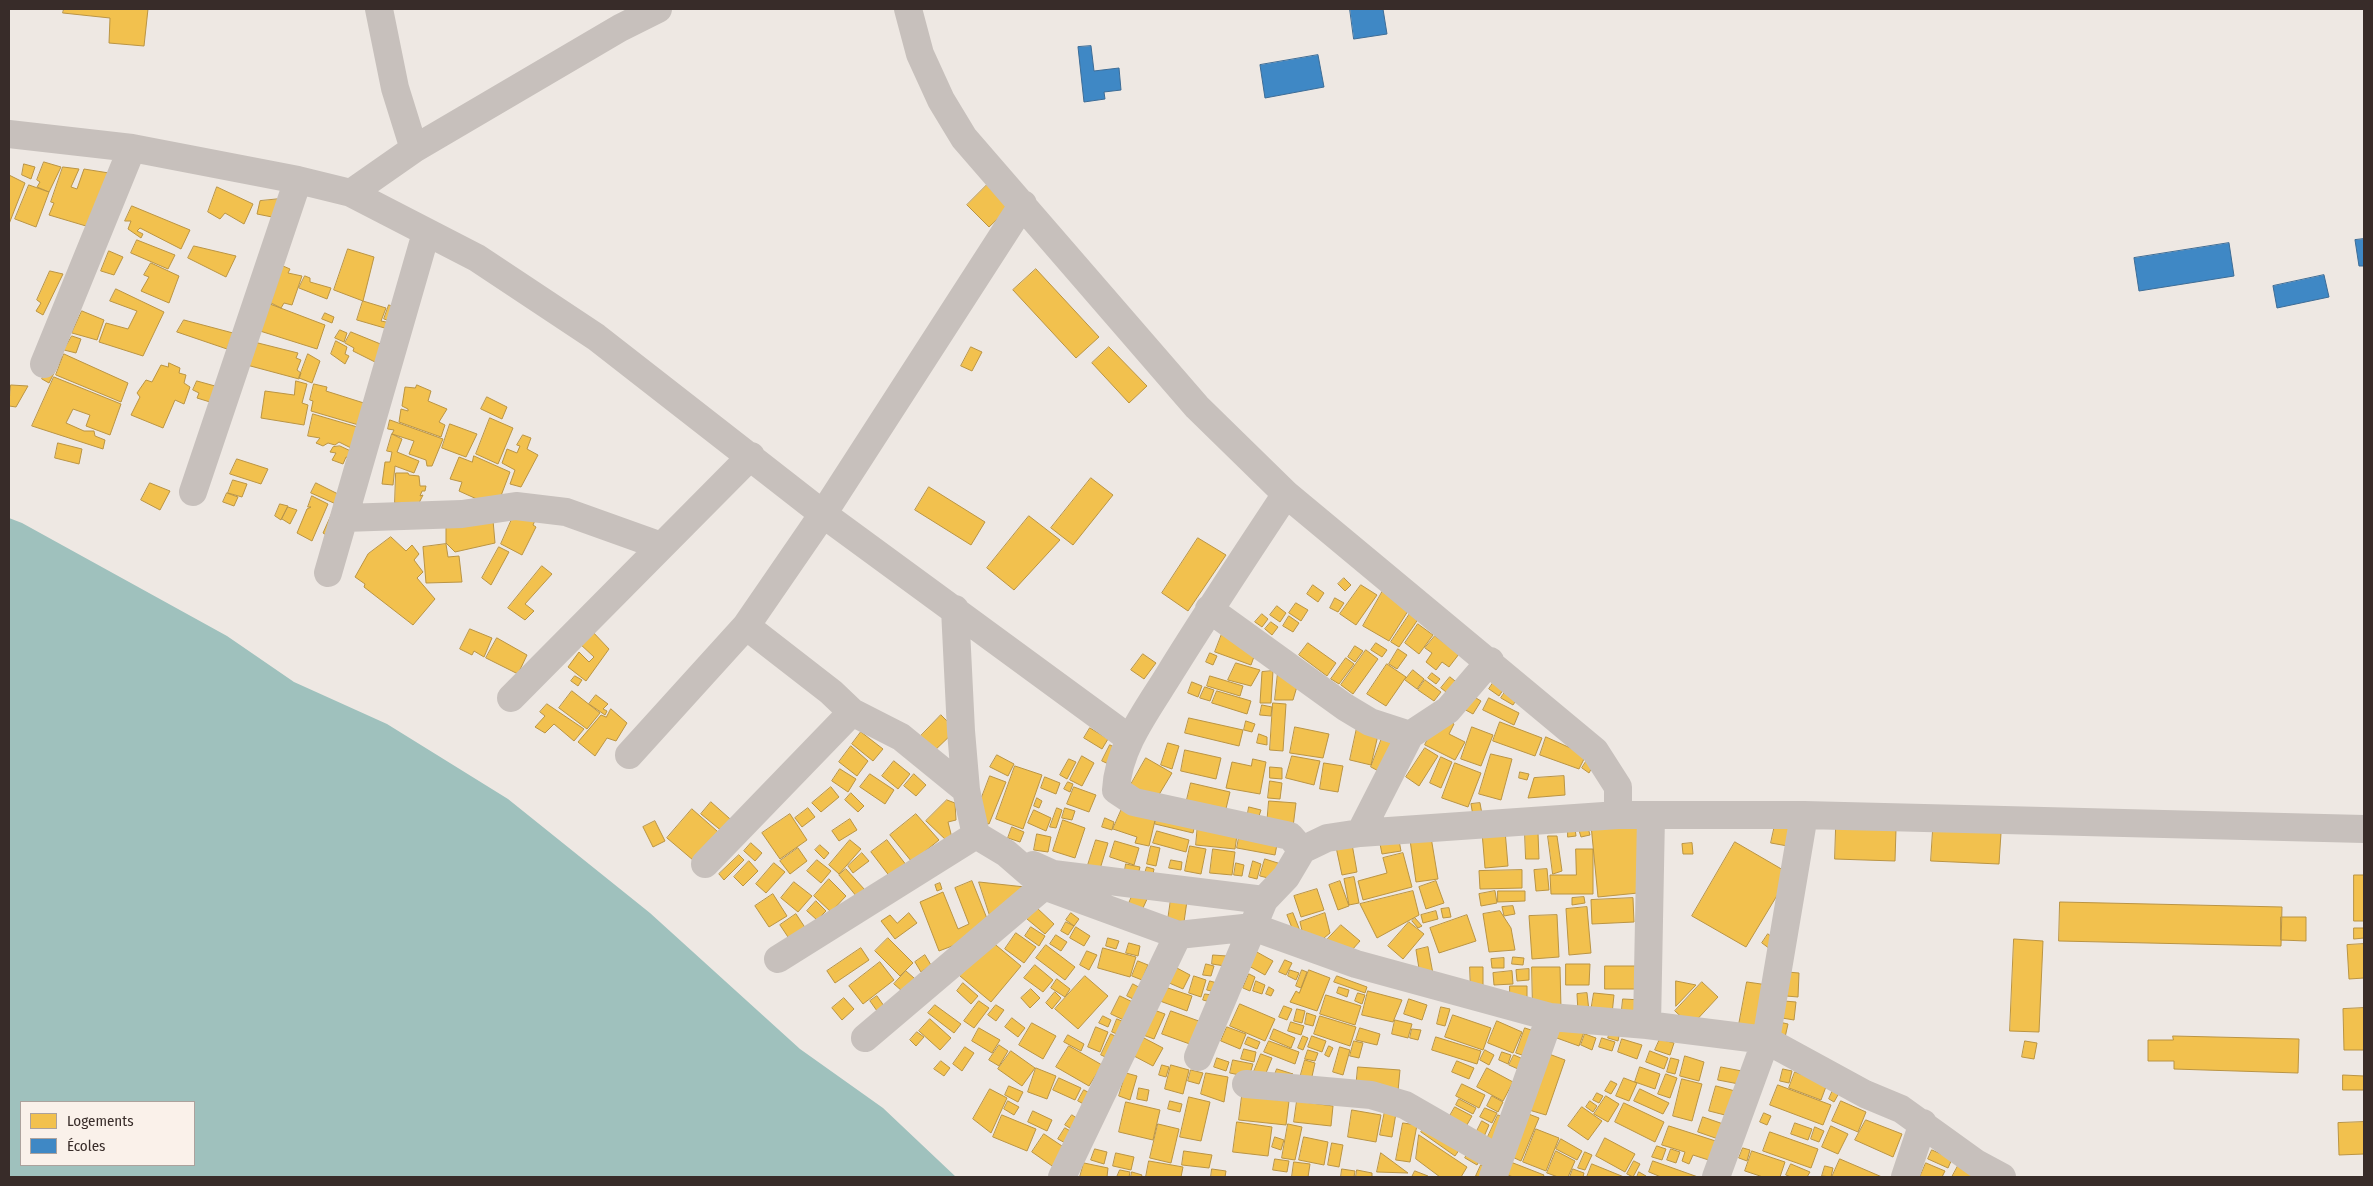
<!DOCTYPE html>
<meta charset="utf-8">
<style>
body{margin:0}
#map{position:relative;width:2373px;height:1186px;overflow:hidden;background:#eee8e3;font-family:"Fira Sans Condensed",sans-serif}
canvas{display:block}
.frame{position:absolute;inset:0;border:10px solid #382c29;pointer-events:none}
.legend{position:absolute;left:20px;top:1101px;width:175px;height:65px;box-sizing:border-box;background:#faf1ea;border:1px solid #aca29d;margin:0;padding:6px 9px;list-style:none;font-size:15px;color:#382c29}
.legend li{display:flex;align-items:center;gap:10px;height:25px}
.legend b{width:25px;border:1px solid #aca29d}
</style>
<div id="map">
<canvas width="2373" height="1186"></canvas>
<div class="frame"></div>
<ul class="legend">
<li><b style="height:14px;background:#f2c14e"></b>Logements</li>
<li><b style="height:14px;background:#3f88c5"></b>Écoles</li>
</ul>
</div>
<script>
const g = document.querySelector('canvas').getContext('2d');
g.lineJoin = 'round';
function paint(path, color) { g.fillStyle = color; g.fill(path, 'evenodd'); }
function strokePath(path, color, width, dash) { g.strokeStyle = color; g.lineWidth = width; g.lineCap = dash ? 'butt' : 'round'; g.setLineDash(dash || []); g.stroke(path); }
const water = new Path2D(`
 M9 518 22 523 227 636 294 682 387 724 508 799 650 913 800 1049 883 1108 956 1177H9ZM21 1102H194V1165H21Z`);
const homes = new Path2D(`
 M64 9H148L144 46 109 43 110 18 63 13Z
 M44 162 61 167 49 192 37 187 40 182 37 180Z
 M24 164 35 167 31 179 22 175Z
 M63 167 79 169 71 187 77 189 84 169 109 173 86 226 49 215 54 203 51 202Z
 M9 175 25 183 9 224Z
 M29 185 49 192 36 227 15 219Z
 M987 185 1009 208 989 227 967 205Z
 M217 187 253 204 244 224 225 213 220 219 208 212Z
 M280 199 277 218 257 214 260 201Z
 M132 206 190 230 181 249 140 228 137 231 143 234 141 238 128 229 131 221H125Z
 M137 240 175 255 168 269 131 253Z
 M194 246 236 256 226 277 188 258Z
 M348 249 374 257 363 301 334 290Z
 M109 251 123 257 114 275 101 271Z
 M151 263 179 276 169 303 141 291 149 277 144 275Z
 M283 266 290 269 288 273 302 276 292 305 284 303 281 308 271 303Z
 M1036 269 1099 337 1076 358 1013 290Z
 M50 271 63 274 43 315 36 311 41 303 37 300Z
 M305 276 310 278V282L331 288 327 299 299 288Z
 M116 289 164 312 143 356 99 342 106 323 128 329 137 311 110 301Z
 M363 301 386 308 381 321 391 323 388 329 357 320Z
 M270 304 325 325 317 349 260 331Z
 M389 305 400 310 396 323 384 319Z
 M82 311 104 320 97 340 72 333Z
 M325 313 334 317 332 323 322 319Z
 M184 320 233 333 227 349 177 332Z
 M340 330 347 333 344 342 335 338Z
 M351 332 383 345 377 363 353 351 354 348 345 343Z
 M72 336 81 339 76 353 64 350Z
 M336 341 347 347 345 354 349 356 345 364 331 354Z
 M254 342 298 353 296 358 301 360 297 370 301 373 299 379 243 364Z
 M971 347 982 352 972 371 961 366Z
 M1109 347 1147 386 1129 403 1092 363Z
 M54 354 62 357 49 383 42 379Z
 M64 354 128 383 121 402 56 375Z
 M308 354 320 361 312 383 299 378Z
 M169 363 180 368 179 373 186 375 184 383 190 387 184 404 175 400 163 428 131 415 140 397 137 393 146 380 152 382 161 365 168 367Z
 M54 377 121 404 110 435 86 426 90 415 73 409 66 423 84 431H94L95 436 105 440 103 449 32 426Z
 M197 381 215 386 210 402 197 398 199 393 193 390Z
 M296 381 307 384 302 403 308 405 304 425 261 418 265 391 294 395Z
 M314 384 327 387 326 391 367 404 362 426 311 411 313 401 310 400Z
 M11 385 28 386 16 407 9 406Z
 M417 385 431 391 428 401 447 409 439 422 445 425 441 437 399 422 401 409 408 411V409L402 406 405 387 415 388Z
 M487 397 507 407 502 419 481 409Z
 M313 414 364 429 357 451 339 442 335 445 328 443 323 446 316 443 320 438 308 436Z
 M490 418 513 428 498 464 476 454Z
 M390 420 443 439 432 466H427L426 460 409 454 414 441 392 434 394 430 388 429Z
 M450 424 477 434 466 457 442 448Z
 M392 434 402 439 397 452 419 461 414 473 395 466 393 485 382 484 385 462H390L392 452 387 451Z
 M523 435 531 438 527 449 538 455 521 487 510 484 515 470 502 463 507 449 517 453 520 446 517 445Z
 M58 443 82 449 79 464 55 458Z
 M340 446 355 453 353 460 346 457 343 464 332 460 336 453 330 452 333 447Z
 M474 456 510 472 499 501 479 500 459 491 462 482 450 479 459 457 472 462Z
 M237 459 268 469 261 484 230 474Z
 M396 473H408L409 475 419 476 420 486H426L425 491H422L420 496 423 495 419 503H395Z
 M1091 478 1113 495 1073 545 1051 528Z
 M233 480 247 484 242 497 228 493Z
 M150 483 170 491 160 510 141 500Z
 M316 483 346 498 331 538 323 533 336 504 311 493Z
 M929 487 985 522 971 545 915 510Z
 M227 493 238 497 234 506 223 502Z
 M312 496 328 504 312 541 297 533 307 509 311 507H308Z
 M280 504 288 506 281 520 275 516Z
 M288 507 297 510 290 524 282 519Z
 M516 510 536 518 533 525 536 527 522 555 501 544Z
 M1029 516 1060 540 1014 590 987 568Z
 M493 520 495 543 455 552 446 543V526Z
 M391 537 406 551 412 545 419 554 414 560 423 572 417 578 435 599 413 625 364 587 365 584 355 577 368 554Z
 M1198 538 1226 555 1188 611 1162 593Z
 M446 544 448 557 459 556 462 582 426 583 423 547Z
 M499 547 509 552 491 585 482 578Z
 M542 566 552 574 525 604 534 611 525 620 508 608Z
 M1344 578 1351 585 1345 591 1338 584Z
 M1313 585 1324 593 1318 602 1307 594Z
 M1361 585 1377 595 1356 625 1340 614Z
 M1385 587 1413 603 1389 641 1363 626Z
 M1335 598 1344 603 1338 612 1330 608Z
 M1296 603 1308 610 1301 621 1289 613Z
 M1277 606 1286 613 1280 622 1270 615Z
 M1413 609 1421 615 1399 647 1391 642Z
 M1262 614 1268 619 1262 627 1255 622Z
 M1289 616 1299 623 1293 632 1283 626Z
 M1271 622 1278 627 1272 635 1265 629Z
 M1418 624 1433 635 1419 654 1405 643Z
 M1225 626 1260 640 1251 665 1215 652Z
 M470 629 492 638 484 657 474 651 472 655 460 649Z
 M591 630 609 649 586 681 568 667 579 652 589 662 594 657 579 643Z
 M1435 636 1459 654 1449 667 1442 662 1436 670 1426 662 1432 653 1425 648Z
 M497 638 527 655 518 674 486 658Z
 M1308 643 1336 663 1327 676 1299 655Z
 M1376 643 1387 650 1382 657 1371 650Z
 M1355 646 1363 651 1355 662 1348 657Z
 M1398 649 1407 655 1397 669 1389 664Z
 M1366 650 1378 659 1353 694 1341 685Z
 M1210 653 1217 656 1213 665 1206 662Z
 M1143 654 1156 663 1144 679 1131 670Z
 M1346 658 1354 664 1339 684 1331 679Z
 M1236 663 1260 670 1251 686 1228 680Z
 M1387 664 1406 677 1386 706 1367 694Z
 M1413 670 1424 679 1417 689 1405 680Z
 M1273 671 1271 703H1260L1262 672Z
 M1278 672 1298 683 1293 700H1275Z
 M1432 673 1440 679 1436 684 1428 678Z
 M575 676 582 680 578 686 571 681Z
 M1210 676 1243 686 1240 696 1207 686Z
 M1450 677 1464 688 1455 699 1441 688Z
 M1425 680 1441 692 1434 701 1418 690Z
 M1495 680 1505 687 1499 696 1489 689Z
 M1192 682 1202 686 1198 697 1188 693Z
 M1205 687 1214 690 1210 701 1200 698Z
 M1507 689 1519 696 1513 705 1501 698Z
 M572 691 600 713 587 729 559 708Z
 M1217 691 1251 701 1247 714 1212 703Z
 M596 695 608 704 603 709 607 711 605 715 589 704Z
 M1471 695 1481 701 1473 714 1462 708Z
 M1489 698 1519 713 1514 725 1483 710Z
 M1273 703 1286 704 1283 751 1270 750Z
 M547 704 584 729 574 741 554 724 545 733 535 727 545 716 540 712Z
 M1262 705 1272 707 1271 716 1260 715Z
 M611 709 627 723 616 741 607 738 595 756 578 742 601 715 606 717Z
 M941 715 956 730 930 755 916 741Z
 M1439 716 1454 724 1449 734 1465 742 1455 760 1425 745Z
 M1189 718 1243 730 1239 746 1185 733Z
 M1246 721 1255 724 1252 732 1244 730Z
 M1500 722 1542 738 1535 756 1493 741Z
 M1358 723 1378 735 1371 765 1350 760Z
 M1295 727 1329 734 1323 758 1290 753Z
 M1472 727 1493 735 1481 766 1461 759Z
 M1090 728 1108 739 1102 749 1084 738Z
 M861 732 883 749 873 761 852 744Z
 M1259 734 1267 737V745L1257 743Z
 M1546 737 1586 755 1579 769 1540 755Z
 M1382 738 1396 745 1384 774 1371 767Z
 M1168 743 1179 746 1172 769 1161 765Z
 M1110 745 1123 751 1115 767 1102 761Z
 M851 746 868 761 857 776 839 762Z
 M1425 748 1438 756 1419 786 1406 777Z
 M1185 750 1221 758 1216 779 1181 771Z
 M1491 754 1512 759 1501 800 1479 794Z
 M997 755 1014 764 1008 776 990 767Z
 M1082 756 1094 763 1082 786 1070 780Z
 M1292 756 1320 761 1314 785 1286 778Z
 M1441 757 1452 762 1441 788 1430 783Z
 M1146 758 1172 773 1154 803 1129 788Z
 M1069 759 1076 762 1067 779 1060 775Z
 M1253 759 1266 762 1260 794 1226 788 1232 762 1251 766Z
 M1587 760 1594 764 1589 773 1582 768Z
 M894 761 910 774 898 789 882 776Z
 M1324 763 1343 766 1338 792 1320 789Z
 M1455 763 1481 773 1468 807 1442 798Z
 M1015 766 1042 775 1023 829 996 819Z
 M1270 767 1282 768V779L1270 778Z
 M840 769 856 779 848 792 832 781Z
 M1520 772 1529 774 1527 780 1519 778Z
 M870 774 894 790 885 804 860 787Z
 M914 774 926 785 916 796 904 786Z
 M990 776 1006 782 989 824 974 818Z
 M1564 776 1565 795 1528 798 1534 778Z
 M1045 777 1060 783 1056 794 1041 788Z
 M1270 781 1282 783 1280 799 1268 798Z
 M1068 782 1073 784 1070 792 1064 789Z
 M1191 783 1230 792 1224 817 1185 808Z
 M831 787 839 797 821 812 812 803Z
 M1074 787 1096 795 1089 812 1067 804Z
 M851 793 864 806 858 812 845 800Z
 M1037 798 1042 801 1039 808 1034 806Z
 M947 800 955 803 956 820 948 822 952 838 948 842 926 821Z
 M1269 801 1296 803 1293 827 1267 825Z
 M711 802 738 826 729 837 701 814Z
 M1480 803 1482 814 1473 816 1471 804Z
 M1124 804 1157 812 1149 846 1135 843 1137 837 1113 829Z
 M1249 807 1261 810 1257 822 1247 819Z
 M808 808 815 817 802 827 795 818Z
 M1057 808 1062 810 1056 828 1050 827Z
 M1065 808 1075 811 1072 820 1062 818Z
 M692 809 725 838 700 866 667 838Z
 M1034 810 1051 818 1046 831 1028 823Z
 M1158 811 1196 820 1193 833 1155 824Z
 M790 814 807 840 780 859 762 833Z
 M916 814 939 840 912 862 890 835Z
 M1105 818 1114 822 1112 830 1102 827Z
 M850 819 857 830 839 841 832 831Z
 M1063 820 1085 828 1075 858 1053 851Z
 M1641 820 1648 892 1598 897 1591 825Z
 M1776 820H1799L1793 847 1771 843Z
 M655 821 665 841 653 847 643 827Z
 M1198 824 1238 828 1235 849 1196 845Z
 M1587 824 1590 835 1581 837 1578 827Z
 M1012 827 1024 832 1020 842 1008 838Z
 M1241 827 1279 834 1275 855 1237 848Z
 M1568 828H1575L1576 836 1568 837Z
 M1836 828 1896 829 1895 861 1835 859Z
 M1505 830 1508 866 1485 868 1482 832Z
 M1933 830 2001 833 1999 864 1931 861Z
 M1157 831 1189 840 1186 852 1153 843Z
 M1525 833H1538L1539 859H1526Z
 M1037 834 1051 837 1048 852 1034 850Z
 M1398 835 1401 851 1382 854 1379 839Z
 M1548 836H1557L1562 871 1553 874Z
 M1431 837 1438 879 1416 882 1410 840Z
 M850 840 861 849 839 874 829 865Z
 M887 840 910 870 894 882 871 852Z
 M1096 840 1108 843 1100 869 1088 865Z
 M1115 841 1139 848 1134 865 1110 857Z
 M1735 842 1790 874 1746 947 1692 916Z
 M751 843 762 853 755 861 744 851Z
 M1692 843 1693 854H1683L1682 844Z
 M1352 844 1357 872 1342 875 1336 847Z
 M820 845 829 853 824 859 815 850Z
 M1151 846 1160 848 1156 866 1147 864Z
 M1190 846 1206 849 1201 874 1185 871Z
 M798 848 807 861 790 874 780 861Z
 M1213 849 1235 852 1232 875 1210 873Z
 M1576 849H1593V894H1551L1550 875H1576Z
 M862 853 869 861 853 873 848 866Z
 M1403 853 1412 887 1363 900 1358 881 1387 873 1383 858Z
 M739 855 744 860 724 880 719 874Z
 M1265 859 1281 864 1276 880 1260 876Z
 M817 860 831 871 821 883 807 871Z
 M1171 860 1182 862 1181 870 1169 868Z
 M749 861 758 871 743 886 734 877Z
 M1253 861 1261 864 1257 879 1249 877Z
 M774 863 785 872 766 893 756 884Z
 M1236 863 1244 865 1242 876 1234 875Z
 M1126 864 1140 867 1137 879 1124 876Z
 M1147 867 1154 869 1152 879 1144 876Z
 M846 869 865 890 857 897 839 875Z
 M1547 869 1549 890 1536 891 1534 870Z
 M1522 870V888L1480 889 1479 871Z
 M2354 875H2364V921H2354Z
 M1354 877 1359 903 1349 905 1344 879Z
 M829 879 846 896 831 912 814 896Z
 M972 881 992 931 939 951 920 902 943 892 958 929 969 924 955 888Z
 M1340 881 1349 906 1338 910 1329 885Z
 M1436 881 1444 903 1426 909 1419 887Z
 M794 882 812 896 798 912 781 898Z
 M979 882 1025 887 994 928Z
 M940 883 942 889 937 891 935 885Z
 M1317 889 1324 910 1301 917 1294 896Z
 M1413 891 1419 915 1377 938 1360 904Z
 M1495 891 1497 903 1481 906 1479 894Z
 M1498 891H1525V901L1498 902Z
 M773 894 787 916 769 927 755 906Z
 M1133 894 1148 897 1137 921 1123 917Z
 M1584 897 1585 903 1572 905V898Z
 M1633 898 1634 922 1592 924 1591 900Z
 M1171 899 1187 901 1184 922 1168 920Z
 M816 901 826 911 817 920 807 911Z
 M2060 902 2282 907 2281 946 2059 941Z
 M1513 906 1515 914 1504 916 1502 907Z
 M1587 907 1591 953 1569 955 1566 909Z
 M1037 908 1054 924 1045 934 1027 919Z
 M1449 908 1451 917 1443 918 1441 909Z
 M1436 911 1438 919 1423 923 1421 915Z
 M1500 911 1511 928 1515 950 1489 952 1483 914Z
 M909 913 917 923 895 939 881 921 890 915 897 923Z
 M1071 913 1079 919 1074 926 1066 920Z
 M1293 913 1300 931 1294 933 1287 915Z
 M1325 913 1330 933 1307 952 1300 922Z
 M796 914 810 935 794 946 780 925Z
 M1467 915 1476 941 1439 953 1430 928Z
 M1557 915 1559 957 1532 959 1529 916Z
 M2281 917H2306V941L2281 940Z
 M1415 918 1422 926 1418 928 1412 921Z
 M1066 922 1074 926 1068 935 1061 931Z
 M1409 922 1424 934 1403 959 1388 946Z
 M1341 925 1360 941 1344 959 1325 942Z
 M1031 927 1045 936 1039 946 1025 936Z
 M1076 927 1090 936 1084 946 1070 938Z
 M2354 928H2364V938L2354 939Z
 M1016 933 1036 947 1024 963 1005 949Z
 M1768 934 1776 940 1770 949 1762 943Z
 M1056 935 1067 942 1061 951 1050 944Z
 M888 938 913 963 900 976 875 951Z
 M1108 938 1119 941 1116 949 1106 946Z
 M2014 939 2043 941 2039 1032 2010 1031Z
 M991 941 1021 966 991 1002 960 976Z
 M1129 943 1140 946 1138 956 1126 953Z
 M2364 944V978L2349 979 2347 945Z
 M1046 945 1075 967 1065 980 1036 958Z
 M1428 947 1434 979 1421 981 1416 950Z
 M861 948 869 960 835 983 827 971Z
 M1103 948 1136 957 1130 977 1098 968Z
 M1087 951 1097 955 1089 970 1080 965Z
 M1255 951 1273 961 1265 975 1247 965Z
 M925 955 931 965 921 972 915 962Z
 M1213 955 1227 956 1225 966 1212 964Z
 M1513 957 1524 958 1523 965 1512 964Z
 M1504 958V968H1492L1491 959Z
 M1285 960 1292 963 1286 975 1279 972Z
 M1138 961 1148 965 1142 980 1132 976Z
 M880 962 894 980 863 1004 849 986Z
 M1206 964 1214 966 1211 976 1203 975Z
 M1566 964H1590L1589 985H1566Z
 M1035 965 1053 980 1043 992 1024 978Z
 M1605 966H1642V989H1605Z
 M1175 967 1190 975 1183 989 1167 982Z
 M1470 967H1483V990L1471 991Z
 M1532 967H1560L1561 1009 1533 1010Z
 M1529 969V980L1517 981 1516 970Z
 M1290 970 1299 973 1296 980 1288 976Z
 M1302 970 1307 972 1301 988 1296 986Z
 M1309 970 1330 978 1317 1011 1290 1002 1296 991 1299 993Z
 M906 971 922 985 910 998 894 984Z
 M1512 971 1513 984 1494 985 1493 973Z
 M1787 972 1799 973 1798 997 1786 996Z
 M1249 974 1255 977 1250 991 1243 988Z
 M1085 976 1108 996 1078 1029 1055 1009Z
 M1194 976 1206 980 1201 997 1189 993Z
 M1337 976 1367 987 1365 993 1334 982Z
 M1057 979 1070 989 1065 997 1051 988Z
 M1210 981 1217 983 1215 992 1207 990Z
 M1256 981 1265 985 1262 994 1253 991Z
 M1676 981 1696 985 1676 1006Z
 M1702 982 1718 997 1691 1026 1675 1011Z
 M1747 982 1768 985 1759 1026 1737 1035Z
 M963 983 978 996 971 1004 957 991Z
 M1133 984 1146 991 1141 1003 1127 996Z
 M1510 986H1527V1000H1510Z
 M1165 987 1192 996 1187 1011 1160 1001Z
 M1269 987 1274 990 1271 996 1266 994Z
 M1339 987 1349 990 1347 997 1337 993Z
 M1031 989 1040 998 1030 1008 1021 998Z
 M1368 991 1402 1000 1393 1022 1362 1015Z
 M1055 992 1061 998 1052 1009 1046 1003Z
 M1358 993 1365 995 1362 1004 1355 1001Z
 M1587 993 1589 1011 1578 1012 1577 994Z
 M1594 993 1614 995 1612 1014 1591 1011Z
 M1205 994 1212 995 1210 1002 1203 1000Z
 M1326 995 1361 1006 1355 1025 1320 1014Z
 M877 996 889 1013 882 1018 870 1001Z
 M1120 996 1139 1005 1130 1023 1111 1014Z
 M844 998 854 1009 842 1020 832 1008Z
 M1409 999 1427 1005 1422 1020 1404 1014Z
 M1623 999 1642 1000 1639 1021 1621 1019Z
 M979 1001 989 1008 974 1028 964 1021Z
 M1784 1001 1796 1002 1794 1020 1782 1018Z
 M1240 1004 1275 1019 1265 1041 1230 1026Z
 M935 1005 961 1024 954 1033 928 1013Z
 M996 1005 1004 1010 996 1021 988 1015Z
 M1284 1006 1292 1009 1287 1020 1279 1017Z
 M1441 1007 1450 1009 1445 1026 1437 1024Z
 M2364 1008V1050H2344L2343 1009Z
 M1297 1009 1305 1011 1302 1023 1294 1021Z
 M1154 1010 1165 1014 1154 1039 1143 1035Z
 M1171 1011 1207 1024 1198 1047 1162 1034Z
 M1307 1013 1316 1016 1313 1026 1305 1024Z
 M1453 1015 1491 1028 1483 1050 1445 1037Z
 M1103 1016 1111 1020 1108 1027 1099 1023Z
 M1320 1016 1356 1027 1350 1046 1314 1034Z
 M1012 1018 1025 1028 1018 1037 1005 1027Z
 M930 1019 951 1038 940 1050 919 1031Z
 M1117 1019 1129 1024 1124 1037 1112 1032Z
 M1395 1020 1412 1024 1408 1038 1392 1034Z
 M1497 1021 1522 1032 1513 1053 1488 1043Z
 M1291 1022 1304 1026 1301 1035 1288 1031Z
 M1779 1022 1788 1024 1784 1042 1775 1040Z
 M1032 1023 1056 1036 1043 1059 1019 1045Z
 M1559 1026 1584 1032 1579 1046 1554 1037Z
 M1096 1027 1108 1032 1100 1052 1088 1047Z
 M1227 1027 1246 1034 1240 1049 1221 1041Z
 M979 1028 1000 1040 992 1053 972 1041Z
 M1360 1028 1380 1034 1377 1045 1356 1040Z
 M1525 1028 1534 1031 1525 1056 1516 1053Z
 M1274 1029 1295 1038 1291 1048 1270 1039Z
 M1412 1029 1421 1030 1418 1040 1410 1038Z
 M917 1032 924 1037 916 1046 910 1040Z
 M1610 1033 1619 1036 1618 1041 1608 1038Z
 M1111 1034 1121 1039 1112 1060 1101 1055Z
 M1585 1034 1596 1038 1592 1050 1581 1045Z
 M1068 1035 1084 1044 1081 1051 1064 1042Z
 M1303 1036 1308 1038 1303 1050 1298 1048Z
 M1312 1036 1326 1041 1322 1052 1308 1047Z
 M2173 1036 2299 1039 2298 1073 2174 1069V1061H2148V1040H2173Z
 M1248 1037 1260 1042 1257 1049 1245 1044Z
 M1436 1037 1481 1051 1477 1064 1432 1050Z
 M1144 1038 1163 1048 1153 1066 1134 1056Z
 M1602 1038 1615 1042 1612 1051 1599 1047Z
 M1622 1039 1642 1045 1637 1059 1618 1052Z
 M1660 1039 1674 1043 1670 1055 1655 1050Z
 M1269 1041 1299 1052 1295 1064 1264 1052Z
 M1354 1041 1363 1043 1359 1058 1350 1056Z
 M2025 1041 2037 1043 2034 1059 2022 1057Z
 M999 1045 1008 1051 999 1066 989 1060Z
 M1069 1046 1102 1065 1089 1086 1056 1067Z
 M1329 1046 1333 1048 1329 1057 1325 1055Z
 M965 1047 974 1053 962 1071 953 1064Z
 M1340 1047 1350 1050 1343 1075 1333 1072Z
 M1244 1049 1256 1052 1254 1062 1241 1059Z
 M1308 1050 1318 1053 1315 1061 1305 1059Z
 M1485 1050 1494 1055 1489 1065 1480 1060Z
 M1011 1051 1035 1068 1022 1086 998 1069Z
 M1650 1051 1668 1058 1664 1069 1646 1062Z
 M1502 1052 1511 1055 1508 1064 1499 1060Z
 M1261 1054 1272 1058 1264 1078 1253 1074Z
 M1549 1054 1565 1060 1546 1115 1529 1110Z
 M1514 1055 1523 1059 1518 1069 1509 1065Z
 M1685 1056 1704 1062 1699 1081 1680 1076Z
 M1217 1058 1229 1062 1226 1071 1214 1067Z
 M1671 1058 1679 1060 1675 1074 1667 1072Z
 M1233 1060 1253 1064 1249 1077 1230 1073Z
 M1305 1060 1315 1063 1311 1081 1300 1078Z
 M941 1061 950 1068 944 1076 934 1069Z
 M1457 1061 1474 1068 1469 1079 1452 1072Z
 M1162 1065 1169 1067 1166 1077 1159 1075Z
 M1171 1065 1189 1070 1183 1094 1165 1089Z
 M1358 1067 1400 1070 1398 1091 1356 1088Z
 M1640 1067 1660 1074 1655 1089 1635 1082Z
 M1721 1067 1747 1072 1744 1085 1718 1080Z
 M1036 1068 1056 1076 1047 1099 1028 1092Z
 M1487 1068 1513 1082 1503 1101 1477 1087Z
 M1277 1069 1293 1074 1274 1077Z
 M1783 1069 1792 1071 1789 1083 1780 1081Z
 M1191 1070 1203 1073 1199 1084 1188 1081Z
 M1795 1072 1827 1084 1821 1100 1789 1088Z
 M1126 1073 1137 1076 1130 1100 1119 1096Z
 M1206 1073 1228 1077 1224 1102 1201 1094Z
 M1666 1074 1677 1078 1670 1098 1658 1094Z
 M2343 1075 2364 1076V1090H2343Z
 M1059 1078 1081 1088 1075 1100 1053 1090Z
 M1624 1078 1637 1083 1629 1101 1616 1096Z
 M1682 1079 1702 1084 1692 1121 1673 1116Z
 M1611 1081 1617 1084 1611 1094 1605 1091Z
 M1462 1084 1485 1095 1479 1108 1456 1096Z
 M1778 1085 1831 1105 1823 1125 1770 1105Z
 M1009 1086 1023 1092 1018 1102 1005 1095Z
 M1716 1086 1739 1092 1733 1117 1709 1111Z
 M1139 1088 1149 1090 1147 1101 1137 1099Z
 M990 1089 1007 1098 991 1133 973 1119Z
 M1640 1089 1669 1103 1663 1114 1634 1101Z
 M1084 1090 1097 1097 1091 1108 1078 1101Z
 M1833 1090 1839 1093 1834 1102 1829 1099Z
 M1597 1093 1603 1096 1599 1103 1593 1100Z
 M1242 1096 1289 1101 1286 1125 1239 1120Z
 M1492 1096 1503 1102 1498 1112 1487 1106Z
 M1606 1096 1619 1104 1608 1122 1594 1114Z
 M1189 1097 1210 1102 1201 1141 1180 1137Z
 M1459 1099 1476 1108 1473 1114 1456 1105Z
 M1008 1101 1019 1107 1014 1115 1004 1109Z
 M1170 1101 1182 1104 1180 1112 1168 1109Z
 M1297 1101 1333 1106 1331 1126 1294 1122Z
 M1590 1101 1597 1106 1593 1112 1586 1107Z
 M1841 1101 1866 1112 1858 1132 1832 1121Z
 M1126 1102 1160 1110 1153 1140 1119 1132Z
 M1624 1103 1664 1122 1655 1142 1615 1122Z
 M1455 1107 1472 1116 1464 1130 1447 1121Z
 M1582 1107 1602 1121 1588 1140 1568 1126Z
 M1485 1108 1497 1113 1492 1123 1480 1117Z
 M1352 1110 1381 1115 1376 1142 1348 1137Z
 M1033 1111 1052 1120 1047 1131 1028 1122Z
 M1385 1111 1396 1113 1392 1137 1380 1135Z
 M1526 1113 1539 1118 1521 1161 1508 1155Z
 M1764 1113 1771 1116 1767 1125 1760 1122Z
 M1002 1115 1036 1129 1027 1151 993 1137Z
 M1072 1115 1083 1122 1076 1132 1065 1125Z
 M1498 1115 1507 1119 1495 1146 1486 1141Z
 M1703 1117 1729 1126 1724 1141 1698 1132Z
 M1866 1120 1902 1134 1893 1157 1855 1140Z
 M1482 1121 1489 1125 1483 1139 1475 1135Z
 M1237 1122 1272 1127 1268 1156 1233 1152Z
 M1428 1122 1462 1146 1455 1156 1421 1132Z
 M2364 1122V1154L2339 1155 2338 1123Z
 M1403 1123 1417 1125 1410 1162 1396 1160Z
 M1795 1123 1812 1129 1808 1140 1791 1134Z
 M1158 1124 1179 1129 1171 1163 1150 1158Z
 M1288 1124 1302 1127 1295 1160 1282 1158Z
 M1669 1126 1725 1144 1718 1163 1693 1155 1689 1164 1682 1161 1685 1152 1662 1145Z
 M1831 1126 1848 1134 1838 1154 1822 1147Z
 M1815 1127 1824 1131 1819 1142 1811 1139Z
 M1065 1128 1074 1133 1067 1144 1058 1139Z
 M1536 1129 1559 1138 1546 1171 1523 1162Z
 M1770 1132 1818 1149 1811 1168 1763 1151Z
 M1044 1134 1068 1150 1055 1168 1032 1152Z
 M1419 1135 1467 1167 1461 1177H1440L1416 1159Z
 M1275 1137 1284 1140 1281 1150 1272 1147Z
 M1304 1137 1328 1142 1324 1165 1299 1160Z
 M1605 1138 1635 1154 1625 1172 1596 1156Z
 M1561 1139 1582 1151 1577 1160 1556 1149Z
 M1332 1143 1343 1145 1339 1167 1328 1165Z
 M1657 1146 1666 1149 1662 1160 1652 1157Z
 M1743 1148 1750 1150 1747 1161 1739 1158Z
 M1095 1149 1107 1152 1104 1164 1091 1160Z
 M1671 1149 1680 1152 1676 1163 1667 1160Z
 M1932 1150 1952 1159 1948 1168 1928 1159Z
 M1184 1151 1212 1155 1209 1168 1182 1165Z
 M1469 1151 1481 1158 1477 1165 1465 1158Z
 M1556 1151 1575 1161 1568 1177H1558L1547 1173Z
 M1752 1151 1785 1162 1780 1177H1763L1745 1171Z
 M1585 1152 1592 1155 1585 1170 1578 1168Z
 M1116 1153 1134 1157 1131 1170 1113 1166Z
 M1381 1153 1408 1173 1377 1172Z
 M1275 1159 1289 1161 1287 1172 1273 1170Z
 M1840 1159 1882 1177H1832Z
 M1149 1161 1183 1167 1181 1177H1146Z
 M1508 1161 1544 1175 1543 1177H1513L1503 1173Z
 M1634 1161 1640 1164 1633 1177 1627 1174Z
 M1653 1161 1698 1177H1661L1649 1172Z
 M1294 1162 1310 1164 1308 1177H1292Z
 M1084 1163 1108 1168 1107 1177H1080Z
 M1926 1163 1945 1171 1942 1177H1920Z
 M1592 1164 1624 1177H1587Z
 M1791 1164 1810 1172 1807 1177H1791L1786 1175Z
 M1959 1164 1986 1177H1952Z
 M1481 1165 1490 1169 1480 1177 1476 1176Z
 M1825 1166 1833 1168 1831 1177 1822 1176Z
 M1212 1169 1226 1171 1225 1177H1211Z
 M1342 1169 1355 1171 1354 1177H1341Z
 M1573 1169 1584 1173 1583 1177H1570Z
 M1120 1170 1130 1172 1129 1177H1117Z
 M1357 1170 1372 1173V1177H1356Z
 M1415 1171 1428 1176V1177H1412Z
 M1132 1172 1142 1175 1141 1177H1131Z
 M1639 1172 1646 1176V1177H1637Z`);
const schools = new Path2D(`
 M1350 9H1383L1387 34 1354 39Z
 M1091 46 1094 71 1119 68 1121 90 1104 92 1105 99 1084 102 1078 47Z
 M1318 55 1324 87 1265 98 1260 65Z
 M2364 239V266H2359L2355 240Z
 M2229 243 2234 276 2139 291 2134 258Z
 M2324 275 2329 297 2277 308 2273 286Z`);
const minor = new Path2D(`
 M379 9 395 88 414 149
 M908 9 920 54 941 100 964 138 1197 407 1286 494 1595 751 1618 787V815
 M9 134 132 148 298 180 351 193 477 258 596 337 823 514 1130 739
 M351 193 414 149 620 28 658 9
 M44 364 132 148
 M193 492 298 180
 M1286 494C1247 553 1207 613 1170 673 1148 709 1118 747 1116 790L1134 802 1290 836 1302 850
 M344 518 462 514 516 506 566 512 661 546
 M328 573 426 233
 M955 609 961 731 966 790
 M1209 609 1345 707 1370 722 1410 735 1448 710 1490 661
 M746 626 831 692 852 712 901 737 966 790 976 835 1006 853 1044 886 1178 935 1253 927 1356 964 1550 1017 1647 1025 1766 1040 1865 1094 1901 1109 1976 1163 2002 1177
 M511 698 751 456
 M629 755 746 626 823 514 1023 204
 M1360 833 1410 735
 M705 864 852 712
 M1033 865 1053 874 1264 900
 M778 959 976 835
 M1647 1025 1651 816
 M865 1038 1044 886
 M1198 1057 1264 900 1286 877 1302 850 1327 838 1360 833 1618 815H1804L2364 829
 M1246 1084 1371 1095 1405 1105 1499 1159
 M1062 1177 1178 935
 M1493 1177 1550 1017
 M1716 1177 1766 1040 1804 815
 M1905 1177 1923 1123`);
paint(water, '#9fc1bd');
paint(homes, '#f2c14e');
strokePath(homes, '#ba9443', 1);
paint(schools, '#3f88c5');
strokePath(schools, '#3d6c96', 1);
strokePath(minor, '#c7c0bc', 28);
</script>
